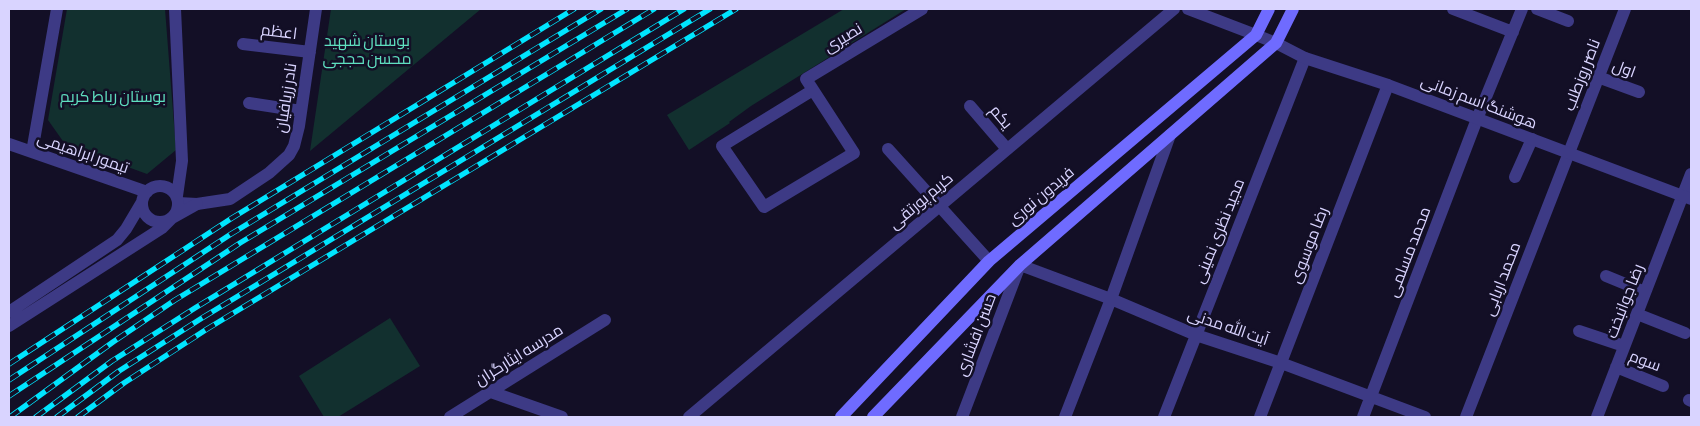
<!DOCTYPE html>
<meta charset="utf-8">
<style>
body{margin:0}
#map{position:relative;width:1700px;height:426px;overflow:hidden;background:#130f26;font-family:"Asap Condensed",sans-serif}
canvas{display:block}
.frame{position:absolute;inset:0;border:10px solid #d9d4ff;pointer-events:none}
</style>
<div id="map">
<canvas width="1700" height="426"></canvas>
<div class="frame"></div>
</div>
<script>
const g = document.querySelector('canvas').getContext('2d');
g.lineJoin = 'round';
function paint(path, color) { g.fillStyle = color; g.fill(path, 'evenodd'); }
function strokePath(path, color, width, dash) { g.strokeStyle = color; g.lineWidth = width; g.lineCap = dash ? 'butt' : 'round'; g.setLineDash(dash || []); g.stroke(path); }
function write(font, color, halo, rows, align = 'center') {
  g.font = font + ' "Asap Condensed",Cairo,sans-serif'; g.lineWidth = 5; g.setLineDash([]); g.textBaseline = 'middle'; g.strokeStyle = halo; g.fillStyle = color; for (const [text, x, y, turn = 0] of rows) {
    g.save(); g.translate(x, y); g.rotate((+turn || 0) * Math.PI / 180); g.textAlign = isNaN(turn) ? turn : align; if (halo) g.strokeText(text, 0, 0); g.fillText(text, 0, 0); g.restore();
  }
}
const green = new Path2D(`
 M67 9H165L176 150 147 174 65 144 48 120Z
 M331 9H481L310 151Z
 M844 9H906L751 106 729 122 730 123 689 150 667 115Z
 M390 318 420 366 338 417H324L299 376Z`);
const minor = new Path2D(`
 M1188 9 1256 35
 M1453 9 1513 32
 M1537 9 1568 21
 M243 44 310 52
 M1598 77 1639 92
 M813 90 722 146 764 207 854 153 806 79 922 9
 M249 103 301 111
 M970 106 1007 149
 M888 149 989 261
 M1515 177 1532 139
 M178 203 197 204 230 199 269 173 289 155 294 146 299 126 316 9
 M1606 276 1645 292
 M1637 314 1685 333
 M1579 331 1624 346
 M1616 367 1663 386
 M491 392 562 417
 M1689 400 1691 401
 M450 417 605 320
 M689 417 1174 9
 M962 417 1020 265 1111 299 1196 335 1281 363 1425 417
 M1065 417 1111 299 1170 135
 M1164 417 1305 58
 M1260 417 1388 85
 M1363 417 1477 119 1522 9
 M1466 417 1625 9
 M1597 417 1691 174`);
const tertiary = new Path2D(`
 M175 9 182 161 177 196
 M1256 35 1276 43 1305 58 1388 85 1691 199
 M9 144 147 192
 M32 152 57 9
 M142 204a18 18 0 1 1 36 0a18 18 0 1 1-36 0Z
 M9 312 117 240 126 229 142 202
 M9 326 162 228 172 218 197 204`);
const secondary = new Path2D(`
 M841 417 989 261 1256 35 1269 9
 M873 417 1020 265 1276 43 1293 9`);
const rail = new Path2D(`
 M9 364 232 218 574 9
 M9 380 231 234 601 9
 M9 396 240 243 627 9
 M10 417 113 342 175 300 654 9
 M36 417 112 361 195 308 684 9
 M57 417 119 371 202 318 710 9
 M78 417 124 383 207 329 736 9`);
const streetNames = [
 ["اعظم",279,32,7],
 ["نصیری",843,38,-31],
 ["اول",1624,69,20],
 ["ناصر روزطلب",1582,75,-69],
 ["نادر زربافیان",286,98,-81],
 ["هوشنگ اسم زمانی",1479,102,21],
 ["یکم",1001,117,50],
 ["تیمور ابراهیمی",83,153,19],
 ["فریدون نوری",1041,196,-40],
 ["کریم پورتقی",921,201,-40],
 ["مجید نظری نمینی",1219,231,-68],
 ["رضا موسوی",1309,245,-69],
 ["محمد مسلمی",1409,252,-69],
 ["محمد اربابی",1502,279,-69],
 ["رضا جوانبخت",1625,301,-69],
 ["آیت‌ الله مدنی",1228,327,19],
 ["حسن افشاری",976,335,-69],
 ["مدرسه ایثارگران",519,355,-32],
 ["سوم",1645,361,21]
];
const parkNames = [
 ["بوستان شهید",367,41],
 ["محسن حججی",367,59],
 ["بوستان رباط کریم",113,97]
];
paint(green, '#12302f');
strokePath(minor, '#3d3a85', 12);
strokePath(tertiary, '#3d3a85', 12);
strokePath(secondary, '#6f6bff', 12);
strokePath(rail, '#00e5ff', 5.5);
strokePath(rail, '#130f26', 4, [11]);
write('16px', '#d9d4ff', '#130f26', streetNames);
write('16px', '#5fe0c0', '#130f26', parkNames);
</script>
